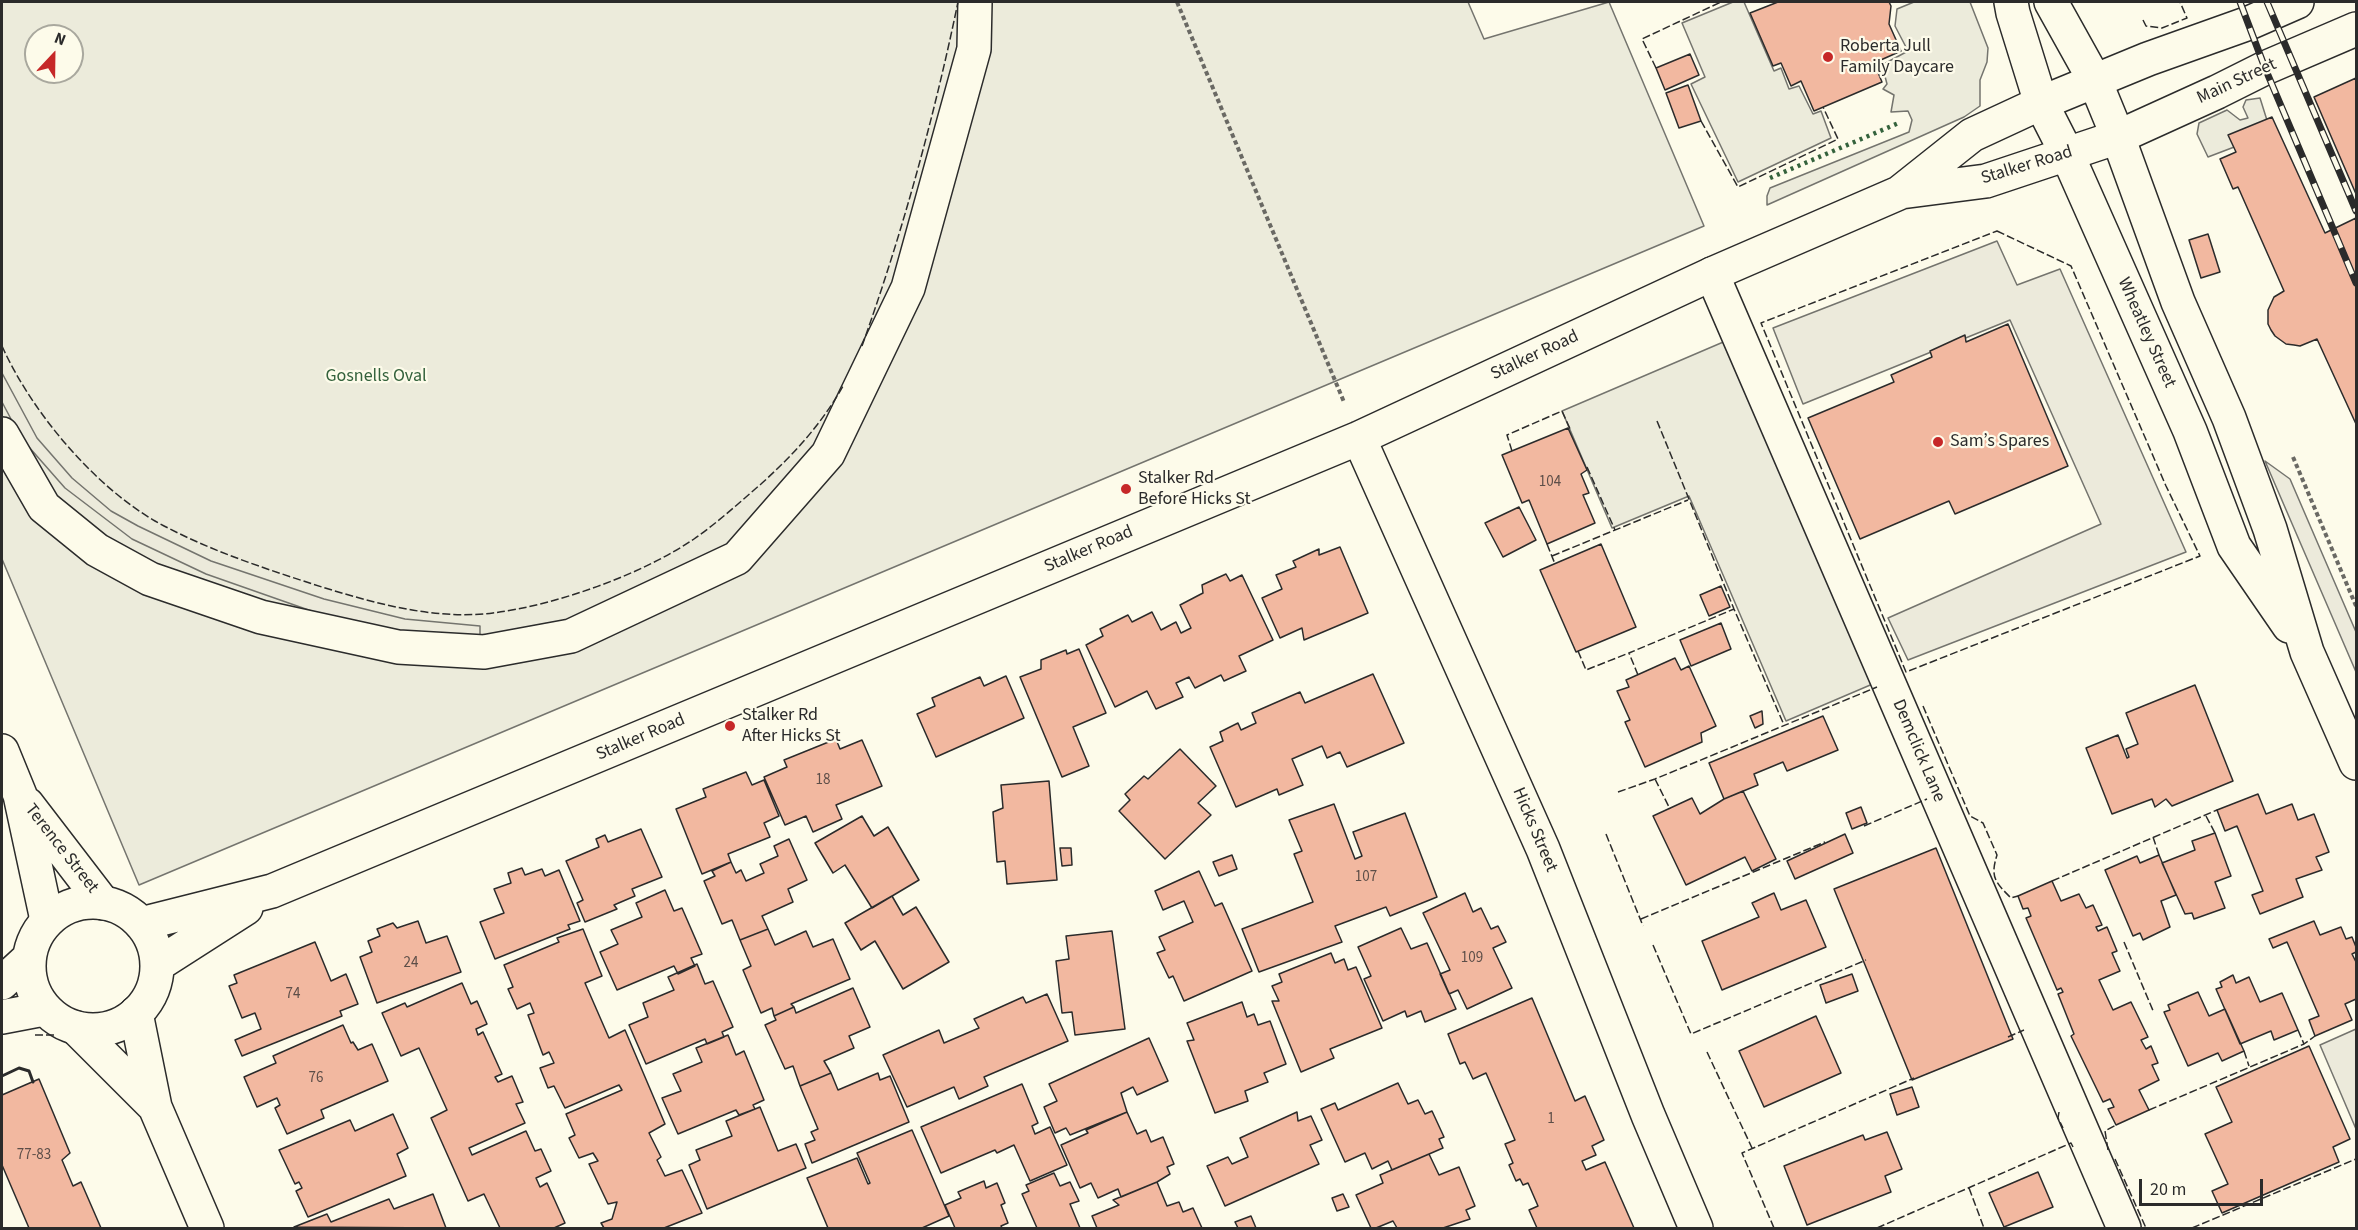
<!DOCTYPE html>
<meta charset="utf-8">
<style>
body{margin:0}
#map{position:relative;width:2358px;height:1230px;overflow:hidden;background:#fdfbea;font-family:"Source Sans 3",sans-serif}
canvas{display:block}
.frame{position:absolute;inset:0;border:3px solid #2b2b2b;pointer-events:none}
.north{position:absolute;left:24px;top:24px;width:60px;height:60px;box-sizing:border-box;background:#fdfbea;border:2px solid #a9a89e;border-radius:50%;rotate:22deg;font-size:16px;font-weight:700;line-height:24px;text-align:center;color:#2b2b2b}
.north::after{content:'';display:block;margin:auto;width:21px;height:27px;background:#c62828;clip-path:polygon(50% 0,100% 100%,50% 72%,0 100%)}
.scale{position:absolute;left:2139px;top:1179px;width:124px;height:27px;box-sizing:border-box;border:3px solid #2b2b2b;border-top:0;padding-left:8px;font-size:18px;line-height:21px;white-space:nowrap;color:#2b2b2b;-webkit-text-stroke:4px #fdfbea;paint-order:stroke}
</style>
<div id="map">
<canvas width="2358" height="1230"></canvas>
<div class="frame"></div>
<div class="north">N</div>
<div class="scale">20 m</div>
</div>
<script>
const g = document.querySelector('canvas').getContext('2d');
g.lineJoin = 'round';
function paint(path, color) { g.fillStyle = color; g.fill(path, 'evenodd'); }
function strokePath(path, color, width, dash) { g.strokeStyle = color; g.lineWidth = width; g.lineCap = dash ? 'butt' : 'round'; g.setLineDash(dash || []); g.stroke(path); }
function write(font, color, halo, rows, align = 'center') {
  g.font = font + ' "Source Sans 3",sans-serif'; g.lineWidth = 4.5; g.setLineDash([]); g.textBaseline = 'middle'; g.strokeStyle = halo; g.fillStyle = color; for (const [text, x, y, turn = 0] of rows) {
    g.save(); g.translate(x, y); g.rotate((+turn || 0) * Math.PI / 180); g.textAlign = isNaN(turn) ? turn : align; if (halo) g.strokeText(text, 0, 0); g.fillText(text, 0, 0); g.restore();
  }
}
const green = new Path2D(`
 M2 2H1468L1484 39 1609 2 1704 226 139 885 2 559ZM36 36H72V72H36Z
 M1733 2H1744L1774 71 1781 68 1789 89 1799 86 1813 114 1821 111 1831 138 1738 182 1691 84 1705 77 1682 23Z
 M1914 2H1970L1988 48 1987 62 1980 80V106L1964 117 1767 205V196L1770 188 1909 132 1912 120 1908 111 1891 112 1894 95 1883 89 1887 84 1882 65 1908 51 1895 26 1897 9Z
 M2260 98 2271 133 2208 157 2197 134 2199 123 2227 110 2240 120 2248 118 2243 107 2246 100Z
 M1735 337 1882 680 1786 721 1689 496 1612 528 1562 411Z`);
const parking = new Path2D(`
 M1997 241 2017 285 2060 269 2186 552 1908 660 1888 618 2101 524 2010 320 1803 404 1773 328Z
 M2 373 37 438 72 478 111 511 138 526 211 561 324 599 405 619 480 626V642L438 639 320 614 206 574 132 539 65 488 21 438 2 402Z
 M2265 461 2290 479 2356 632V672Z
 M2356 1029V1129L2320 1045Z`);
const building = new Path2D(`
 M1778 2H1889L1891 6 1889 24 1901 51 1874 63 1882 82 1814 111 1801 81 1791 86 1781 63 1773 66 1750 13Z
 M1690 54 1699 75 1665 90 1656 68Z
 M2356 78V194L2314 97Z
 M1688 85 1701 121 1679 128 1666 93Z
 M2272 117 2325 233 2356 218V424L2317 339 2300 346 2294 345 2286 344 2275 336 2271 330 2268 324V310L2274 297 2284 291 2238 187 2233 189 2220 159 2236 152 2228 135Z
 M2208 234 2220 272 2201 278 2189 240Z
 M2008 324 2068 466 1955 514 1949 501 1860 539 1808 418 1894 382 1891 375 1932 357 1930 351 1965 335 1966 342Z
 M1568 428 1587 470 1581 474 1589 493 1583 495 1595 523 1547 544 1529 500 1522 503 1502 455Z
 M1519 507 1536 540 1503 557 1485 523Z
 M1601 544 1636 627 1576 652 1540 570Z
 M1340 547 1368 613 1304 640 1302 628 1280 638 1262 598 1282 589 1276 575 1296 567 1293 561 1319 549V555Z
 M1226 574 1230 581 1242 575 1273 640 1239 656 1246 671 1224 681 1221 675 1195 688 1189 677 1176 683 1183 697 1156 709 1147 691 1115 707 1086 645 1103 636 1100 629 1128 615 1132 622 1152 612 1161 630 1176 622 1181 633 1191 628 1180 605 1203 593 1202 585Z
 M1721 586 1730 607 1709 616 1700 595Z
 M1721 623 1731 649 1691 666 1680 640Z
 M1079 649 1106 713 1073 727 1089 766 1062 777 1020 677 1041 669V660L1066 650 1067 654Z
 M1675 658 1681 670 1689 666 1716 726 1701 733 1702 742 1645 767 1625 722 1630 720 1617 691 1629 687 1626 680Z
 M1373 674 1404 743 1347 767 1340 752 1327 758 1322 746 1292 759 1303 785 1279 795 1277 789 1236 807 1210 747 1223 741 1220 732 1238 723 1241 730 1256 723 1252 713 1300 692 1305 703Z
 M1006 676 1024 718 936 757 917 714 935 706 932 698 980 677 984 686Z
 M2195 685 2233 781 2172 806 2166 799 2155 807 2152 799 2112 814 2086 748 2118 735 2127 758 2129 757 2126 749 2138 744 2126 713Z
 M1762 711 1763 724 1755 728 1750 716Z
 M1823 716 1838 750 1787 771 1783 762 1754 774 1758 785 1724 799 1709 763Z
 M836 739 840 749 862 740 882 786 836 805 842 819 813 832 806 816 785 825 764 777 787 767 784 760Z
 M1180 749 1216 786 1198 803 1211 815 1165 859 1119 811 1130 800 1125 794 1144 776 1148 779Z
 M746 772 752 785 764 780 779 816 764 823 770 837 728 854 731 862 702 874 676 809 706 797 703 789Z
 M1049 781 1057 880 1007 884 1005 861 997 862 993 812 1003 808 1001 785Z
 M1743 791 1776 859 1752 871 1745 857 1686 885 1653 816 1692 798 1700 814 1724 799Z
 M2258 794 2266 814 2292 804 2298 820 2314 814 2329 852 2316 857 2322 870 2296 879 2303 897 2260 914 2252 895 2263 891 2237 826 2225 831 2217 810Z
 M1334 804 1355 859 1362 856 1353 832 1405 813 1437 897 1390 916 1386 907 1335 926 1342 942 1259 972 1242 929 1313 902 1294 854 1302 851 1289 820Z
 M1861 807 1867 823 1852 829 1846 813Z
 M862 816 874 836 888 827 919 880 872 908 845 865 833 873 815 843Z
 M641 829 662 877 632 889 635 896 614 905 617 909 585 922 577 903 583 900 566 861 599 847 596 839 605 835 608 842Z
 M2215 833 2231 876 2215 882 2225 908 2194 919 2192 913 2185 914 2162 863 2195 850 2192 841Z
 M1845 834 1853 853 1795 879 1787 861Z
 M789 839 807 880 788 889 793 902 762 916 768 929 740 940 732 920 722 924 704 881 715 876 712 871 731 862 736 873 741 870 746 881 764 873 760 864 778 856 774 846Z
 M1060 848H1071L1072 865 1062 866Z
 M1936 848 2013 1039 1912 1080 1834 889Z
 M1232 855 1237 869 1219 876 1213 862Z
 M2159 855 2176 895 2161 901 2170 927 2143 940 2140 933 2133 936 2105 870 2137 856 2140 863Z
 M522 868 525 875 542 869 545 876 559 870 580 921 568 925 570 929 495 959 480 922 504 913 494 889 511 883 508 873Z
 M1199 871 1215 906 1222 903 1252 971 1184 1001 1173 976 1169 978 1157 953 1165 950 1159 937 1193 922 1184 901 1163 910 1155 891Z
 M2052 881 2061 901 2079 894 2086 908 2093 905 2102 925 2096 927 2098 931 2107 927 2117 951 2112 953 2120 971 2099 980 2113 1010 2131 1002 2148 1037 2141 1040 2146 1049 2151 1046 2158 1063 2152 1065 2159 1080 2139 1090 2149 1110 2116 1125 2108 1109 2114 1107 2110 1099 2103 1102 2071 1036 2074 1034 2058 994 2063 992 2061 988 2057 990 2026 918 2031 916 2028 908 2023 909 2018 896Z
 M665 890 674 911 682 908 702 954 691 958 695 966 678 974 674 966 617 990 600 952 618 944 611 930 642 917 636 903Z
 M1465 893 1473 912 1481 908 1491 929 1498 926 1506 942 1493 948 1512 988 1467 1009 1458 990 1449 994 1440 974 1450 970 1423 913Z
 M1774 893 1781 910 1806 900 1826 947 1722 990 1702 941 1759 917 1752 903Z
 M892 896 903 915 916 907 949 962 903 989 875 941 861 950 845 923Z
 M418 921 426 943 447 936 461 972 377 1003 360 957 372 952 368 941 380 936 377 929 393 923 397 928Z
 M2314 921 2320 935 2341 927 2346 939 2352 937 2356 947V952L2352 954 2356 962V999L2345 1004 2352 1020 2315 1036 2309 1020 2319 1016 2287 942 2273 948 2269 939Z
 M1401 928 1411 949 1427 943 1456 1009 1425 1022 1421 1011 1407 1017 1405 1011 1383 1021 1364 979 1371 976 1358 947Z
 M583 929 602 976 585 983 609 1038 625 1030 665 1124 649 1133 661 1157 657 1160 665 1176 682 1170 702 1213 664 1228H604L601 1223 612 1219 617 1202 608 1204 589 1164 598 1161 593 1153 579 1158 569 1138 575 1135 566 1114 622 1090 619 1085 565 1108 554 1086 548 1088 540 1068 554 1063 549 1052 543 1055 528 1015 534 1013 530 1003 517 1009 508 989 513 987 504 965 559 942 557 938Z
 M768 929 775 945 806 931 813 947 833 939 850 979 791 1004 794 1007 774 1016 772 1008 761 1013 743 970 751 966 740 940Z
 M1112 931 1125 1029 1075 1035 1072 1012 1062 1013 1056 961 1069 959 1066 936Z
 M315 942 331 981 346 974 358 1004 340 1011 342 1016 242 1056 235 1040 261 1029 255 1013 242 1018 229 986 237 983 234 975Z
 M1331 953 1335 963 1344 959 1348 970 1356 967 1382 1028 1330 1049 1334 1058 1301 1072 1272 1001H1279L1272 986 1282 982 1279 974Z
 M697 964 705 984 713 981 733 1027 722 1032 724 1037 707 1044 705 1039 646 1064 629 1025 648 1017 643 1003 674 990 668 977Z
 M1852 974 1858 991 1826 1003 1820 985Z
 M2233 975 2236 983 2249 977 2260 1002 2282 993 2298 1030 2274 1040 2271 1031 2240 1044 2216 989 2222 987 2220 982Z
 M462 983 471 1004 477 1001 487 1024 476 1029 478 1035 483 1032 502 1074 495 1077 498 1082 512 1076 523 1102 516 1104 525 1123 469 1148 472 1155 526 1131 535 1151 541 1149 551 1171 536 1178 540 1187 547 1183 565 1223 554 1228H500L484 1194 468 1201 431 1118 447 1110 419 1048 401 1056 382 1013 405 1003 407 1007Z
 M853 988 870 1027 849 1036 854 1048 824 1061 831 1073 800 1086 793 1066 785 1069 765 1025 776 1020 774 1016 794 1007 796 1013Z
 M2198 992 2209 1016 2225 1009 2244 1051 2222 1061 2218 1053 2188 1066 2164 1012 2170 1010 2168 1005Z
 M1047 994 1068 1041 984 1077 988 1086 959 1099 954 1087 907 1107 883 1055 939 1030 944 1043 979 1028 974 1019 1023 997 1026 1003Z
 M1532 998 1575 1101 1585 1096 1604 1140 1592 1146 1596 1155 1582 1161 1586 1170 1605 1162 1634 1228H1537L1529 1210 1538 1206 1528 1183 1523 1185 1520 1179 1516 1181 1509 1165 1513 1163 1505 1144 1515 1140 1486 1073 1473 1079 1465 1062 1460 1064 1448 1034Z
 M1242 1002 1247 1017 1254 1014 1258 1025 1270 1021 1286 1064 1264 1073 1268 1082 1245 1091 1248 1101 1215 1113 1187 1041 1194 1040 1187 1023Z
 M1816 1016 1841 1073 1764 1107 1739 1051Z
 M343 1025 351 1043 353 1042 358 1050 372 1044 388 1081 321 1110 324 1118 287 1134 275 1108 280 1105 277 1098 257 1107 244 1077 276 1063 273 1056Z
 M728 1035 736 1055 744 1051 764 1100 753 1105 755 1109 739 1115 736 1110 678 1134 662 1098 681 1091 673 1074 702 1062 696 1048Z
 M1149 1038 1168 1081 1137 1095 1133 1087 1121 1093 1127 1112 1070 1135 1066 1128 1055 1133 1044 1107 1057 1101 1049 1084Z
 M2309 1046 2350 1139 2333 1147 2339 1162 2222 1213 2212 1191 2228 1184 2205 1134 2232 1122 2216 1087Z
 M831 1073 838 1090 878 1073 880 1080 890 1076 909 1122 812 1163 805 1144 815 1140 811 1132 818 1129 800 1086Z
 M39 1079 70 1153 62 1160 73 1186 81 1182 101 1228H29L2 1165V1095Z
 M1398 1083 1408 1104 1418 1100 1425 1114 1432 1111 1444 1137 1439 1139 1443 1148 1392 1170 1388 1161 1372 1169 1365 1153 1345 1162 1321 1109 1335 1103 1338 1110Z
 M1022 1084 1038 1123 1032 1126 1035 1134 1050 1127 1067 1165 1030 1181 1014 1145 997 1153 995 1150 941 1173 921 1127Z
 M1912 1087 1919 1107 1897 1115 1890 1094Z
 M760 1107 778 1151 796 1144 806 1168 707 1209 689 1165 700 1160 696 1150 732 1136 726 1121Z
 M1127 1112 1137 1134 1146 1130 1151 1142 1163 1137 1174 1164 1167 1167 1170 1174 1157 1182 1121 1197 1118 1189 1098 1198 1091 1183 1080 1188 1061 1145 1088 1133 1086 1130Z
 M1297 1112 1298 1121 1311 1116 1322 1140 1310 1145 1319 1164 1225 1206 1207 1166 1228 1157 1232 1164 1248 1157 1240 1138Z
 M393 1114 408 1148 397 1154 406 1176 308 1217 296 1191 302 1188 299 1182 295 1184 279 1150 350 1120 355 1131Z
 M912 1130 949 1216 922 1228H828L807 1178 857 1158 868 1184 870 1183 857 1153Z
 M1887 1132 1902 1169 1885 1176 1891 1192 1807 1225 1784 1166 1863 1135 1865 1140Z
 M1429 1154 1439 1175 1459 1167 1475 1206 1466 1210 1470 1219 1443 1228H1397L1393 1221 1376 1228H1371L1356 1195 1383 1183 1380 1175Z
 M2038 1172 2053 1207 2004 1227 1989 1193Z
 M1054 1173 1060 1186 1070 1182 1079 1201 1070 1204 1080 1228H1037L1022 1194 1029 1191 1026 1185Z
 M984 1181 986 1188 997 1183 1005 1203 1001 1205 1008 1223 1001 1226 1002 1228H955L945 1205 961 1198 958 1192Z
 M1157 1182 1167 1206 1179 1202 1183 1212 1193 1208 1202 1228H1097L1092 1216 1119 1205 1113 1200Z
 M433 1194 446 1228 294 1227 327 1214 331 1222 389 1199 394 1209Z
 M1343 1194 1349 1207 1337 1211 1332 1198Z
 M1251 1216 1256 1228H1238L1235 1222Z`);
const path = new Path2D(`
 M1177 2 1344 402
 M2293 457 2356 606`);
const minor = new Path2D(`
 M2011 2 2013 13 2041 103 2067 154 2190 431 2234 546 2289 626
 M2051 2 2095 81 2118 137 2178 302 2229 418 2270 529 2307 652 2356 763
 M1712 274 2124 1228
 M2 434 44 507 97 550 150 579 261 617 398 647 484 652 571 636 737 558 828 454 908 288 974 49 975 2
 M2 751 20 795 47 920
 M27 804 103 903
 M136 1013 155 1107 207 1228
 M76 1028 155 1107`);
const major = new Path2D(`
 M1901 192 1986 181 2118 137 2217 92 2265 68 2356 29
 M1359 438 1543 849 1648 1115 1696 1228
 M29 966a64 64 0 1 1 128 0a64 64 0 1 1-128 0Z
 M141 924 272 891 1359 438 1712 274 1899 193 1972 135 2041 103 2148 59 2249 23 2297 2
 M157 965 246 908
 M2 983 28 959
 M2 1017 44 1009`);
const rail = new Path2D(`
 M2240 2 2265 68 2356 283
 M2267 2 2356 211`);
const hedge = new Path2D(`
 M1770 178 1901 122`);
const fence = new Path2D(`
 M2143 20 2146 26 2162 28 2187 18 2180 2
 M1656 68 1642 39 1721 2
 M1701 121 1738 187 1838 139 1823 107
 M1997 231 2071 266 2166 486 2200 556 1906 672 1761 323Z
 M2 346C31 411 93 485 155 521 207 550 266 569 322 587 377 604 435 620 493 613 556 605 641 575 694 539 717 523 739 503 761 484 793 455 821 425 843 386
 M862 346C902 234 934 118 958 2
 M1657 421 1734 609
 M1512 451 1507 435 1562 411 1571 431
 M1587 467 1615 530
 M1547 544 1555 564
 M1552 556 1688 500
 M1578 651 1586 670 1629 653
 M1638 675 1629 653 1734 609 1784 725
 M1923 706 1970 816 1983 823 1997 855C1990 877 1995 882 2011 898L2018 896
 M1655 779 1670 809
 M1618 792 1655 779 1877 687
 M2206 816 2215 833
 M1864 826 1927 799
 M1606 834 1643 926
 M2153 837 2159 855
 M2052 881 2217 810
 M1641 919 1825 842
 M2124 942 2154 1013
 M1653 945 1691 1034 1866 960
 M2298 1030 2304 1044
 M35 1035H56
 M2008 1037 2024 1030
 M2244 1051 2249 1066
 M1707 1052 1752 1148
 M2149 1110 2304 1044 2315 1036
 M2059 1112 2058 1118 2063 1128
 M2108 1150 2105 1131 2116 1125
 M2115 1159 2146 1228
 M1969 1188 1984 1228
 M1774 1228 1742 1153 1914 1078
 M1877 1228 2071 1143 2073 1147
 M2192 1228 2356 1159`);
const wall = new Path2D(`
 M2 1076 19 1068 29 1071 33 1082`);
const markers = [
 [1828,57,6,"#c62828"],
 [1938,442,6,"#c62828"],
 [1126,489,6,"#c62828"],
 [730,726,6,"#c62828"]
];
const numberNames = [
 ["104",1550,483],
 ["18",823,781],
 ["107",1366,878],
 ["109",1472,959],
 ["24",411,964],
 ["74",293,995],
 ["76",316,1079],
 ["1",1551,1120],
 ["77-83",34,1156]
];
const poiNames = [
 ["Roberta Jull",1840,47],
 ["Family Daycare",1840,68],
 ["Sam’s Spares",1950,442],
 ["Stalker Rd",1138,479],
 ["Before Hicks St",1138,500],
 ["Stalker Rd",742,716],
 ["After Hicks St",742,737]
];
const streetNames = [
 ["Main Street",2237,82,-25],
 ["Stalker Road",2027,166,-17],
 ["Wheatley Street",2146,333,66],
 ["Stalker Road",1535,356,-25],
 ["Stalker Road",1089,550,-23],
 ["Stalker Road",641,738,-23],
 ["Demclick Lane",1918,751,67],
 ["Hicks Street",1534,830,67],
 ["Terence Street",61,849,52]
];
const parkNames = [
 ["Gosnells Oval",376,377]
];
paint(green, '#ecebdb');
strokePath(green, '#74746e', 1.5);
paint(parking, '#eceadb');
strokePath(parking, '#74746e', 1.5);
paint(building, '#f2b8a0');
strokePath(building, '#2b2b2b', 1.5);
strokePath(minor, '#2b2b2b', 36);
strokePath(major, '#2b2b2b', 36);
strokePath(path, '#6a6964', 4, [4.5, 3]);
strokePath(minor, '#fdfbea', 33);
strokePath(major, '#fdfbea', 33);
strokePath(rail, '#2b2b2b', 7);
strokePath(rail, '#fdfbea', 4.5, [14]);
strokePath(hedge, '#34623c', 4.5, [3, 4.5]);
strokePath(fence, '#2b2b2b', 1.5, [8, 3]);
strokePath(wall, '#2b2b2b', 3);
for (const [x, y, r, color] of markers) { const dot = new Path2D(); dot.arc(x, y, r, 0, 2 * Math.PI); g.fillStyle = color; g.fill(dot); strokePath(dot, '#fdfbea', 2); }
write('15px', '#5d4e48', null, numberNames);
write('18px', '#2b2b2b', '#fdfbea', poiNames, 'left');
write('18px', '#2b2b2b', '#fdfbea', streetNames);
write('18px', '#34623c', '#fdfbea', parkNames);
</script>
